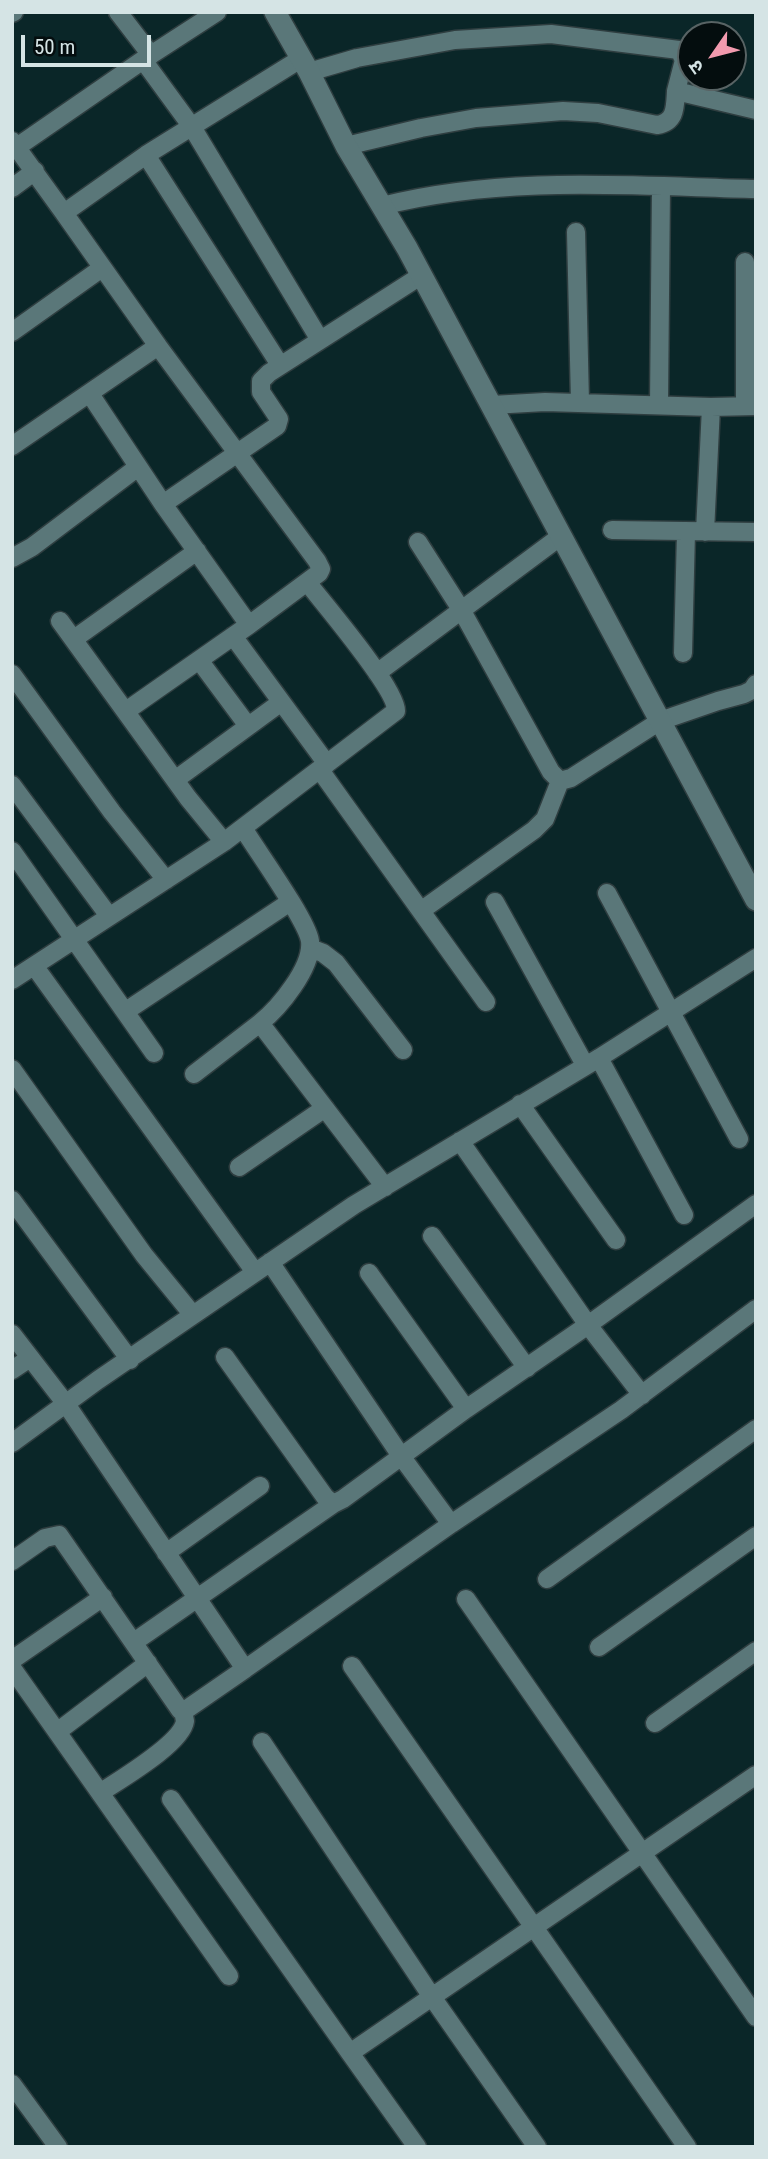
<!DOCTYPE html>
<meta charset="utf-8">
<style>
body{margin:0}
#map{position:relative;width:768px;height:2159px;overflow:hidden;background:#0a2628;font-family:"Roboto Condensed","Noto Sans Devanagari",sans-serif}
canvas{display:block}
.frame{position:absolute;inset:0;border:14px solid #d5e4e5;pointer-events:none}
.north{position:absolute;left:677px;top:21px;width:70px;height:70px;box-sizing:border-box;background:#040d0e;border:2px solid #586364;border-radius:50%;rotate:235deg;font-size:19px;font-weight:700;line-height:28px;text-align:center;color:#d5e4e5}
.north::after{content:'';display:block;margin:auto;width:24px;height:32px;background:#f29aae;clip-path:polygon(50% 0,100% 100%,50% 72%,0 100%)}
.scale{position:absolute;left:21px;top:35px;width:130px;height:32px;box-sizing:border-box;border:4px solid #d5e4e5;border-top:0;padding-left:9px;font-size:21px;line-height:24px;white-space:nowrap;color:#d5e4e5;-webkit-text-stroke:5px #040d0e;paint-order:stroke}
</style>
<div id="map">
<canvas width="768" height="2159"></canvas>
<div class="frame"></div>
<div class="north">उ</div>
<div class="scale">50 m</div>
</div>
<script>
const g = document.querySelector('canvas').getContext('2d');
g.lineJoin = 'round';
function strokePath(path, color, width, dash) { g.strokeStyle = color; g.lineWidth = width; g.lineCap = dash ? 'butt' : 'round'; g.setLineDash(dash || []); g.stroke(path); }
const street = new Path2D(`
 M118 12 151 55
 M12 13 14 12
 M143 60 192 127 320 340
 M309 72 357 58 455 40 551 34 679 50 684 60 676 91 756 110
 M12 141 64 213
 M346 146 421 128 476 118 563 111 598 113 657 125C676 122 675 107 676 91
 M17 147 143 60 217 12
 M146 155 280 365
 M12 188 35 171
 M382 206C503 175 632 186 756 189
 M576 232 580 402
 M12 332 102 268
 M90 394 163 504 249 625
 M659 404 661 187
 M492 405 545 402 711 407 756 406
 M745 406V262
 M12 446 158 346 64 213 146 155 302 58
 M163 504 277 426 279 419 261 392V381L269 373 422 275
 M612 530 756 532
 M705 532 711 407
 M418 542 462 611 551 772 560 781 571 778 660 721 718 701 744 694 752 690 756 684
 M12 558 32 547 138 467
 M60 621 188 798 224 842
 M233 636 327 764
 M74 639 197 551
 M683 653 686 532
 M199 660 248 726
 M377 673 561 536
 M12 674 112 812 166 880
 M126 711 249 625 319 573 321 569 317 561 158 346
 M320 770 486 1002
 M175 780 280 703
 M12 785 109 916
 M243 828C257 851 307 920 310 941 313 967 279 1008 260 1023L385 1187
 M12 851 154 1053
 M607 893 739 1139
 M495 902 585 1065
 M422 910 534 830 545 819 560 781
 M310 948 323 953 336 963 403 1050
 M35 967 255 1272
 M12 980 224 842 396 711C397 689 324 604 307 582
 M126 1011 290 902
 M599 1058 684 1215
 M12 1069 144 1255 193 1315
 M194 1074 260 1023
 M520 1104 616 1240
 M239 1167 325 1108
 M12 1200 130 1360
 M432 1236 527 1368
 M270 1262 401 1456 451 1524
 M369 1273 466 1409
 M12 1334 66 1404 245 1669 451 1524 621 1410 756 1309
 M225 1357 325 1497 333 1504 343 1499 466 1409 588 1325 460 1141
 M12 1370 30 1358
 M642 1395 588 1325 756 1204
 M12 1443 98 1380 354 1205 599 1058 756 958
 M166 1553 260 1486
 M12 1561 45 1538 59 1535 180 1710 187 1709 245 1669
 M547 1579 756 1429
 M466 1599 756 2017
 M134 1642 333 1504
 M599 1647 756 1536
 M12 1660 103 1597
 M352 1666 687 2147
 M12 1668 229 1976
 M655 1723 756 1651
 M57 1732 148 1663
 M262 1742 432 1997 537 2147
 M100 1793C119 1780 182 1744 185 1721 185 1721 183 1711 183 1710
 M171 1799 350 2053
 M12 2084 58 2147
 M417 2147 350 2053 756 1775`);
const secondary = new Path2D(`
 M275 12 309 72 346 146 407 248 756 900`);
strokePath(street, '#2f3e40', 21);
strokePath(secondary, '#2f3e40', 24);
strokePath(street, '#5a7779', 18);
strokePath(secondary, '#5a7779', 21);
</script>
